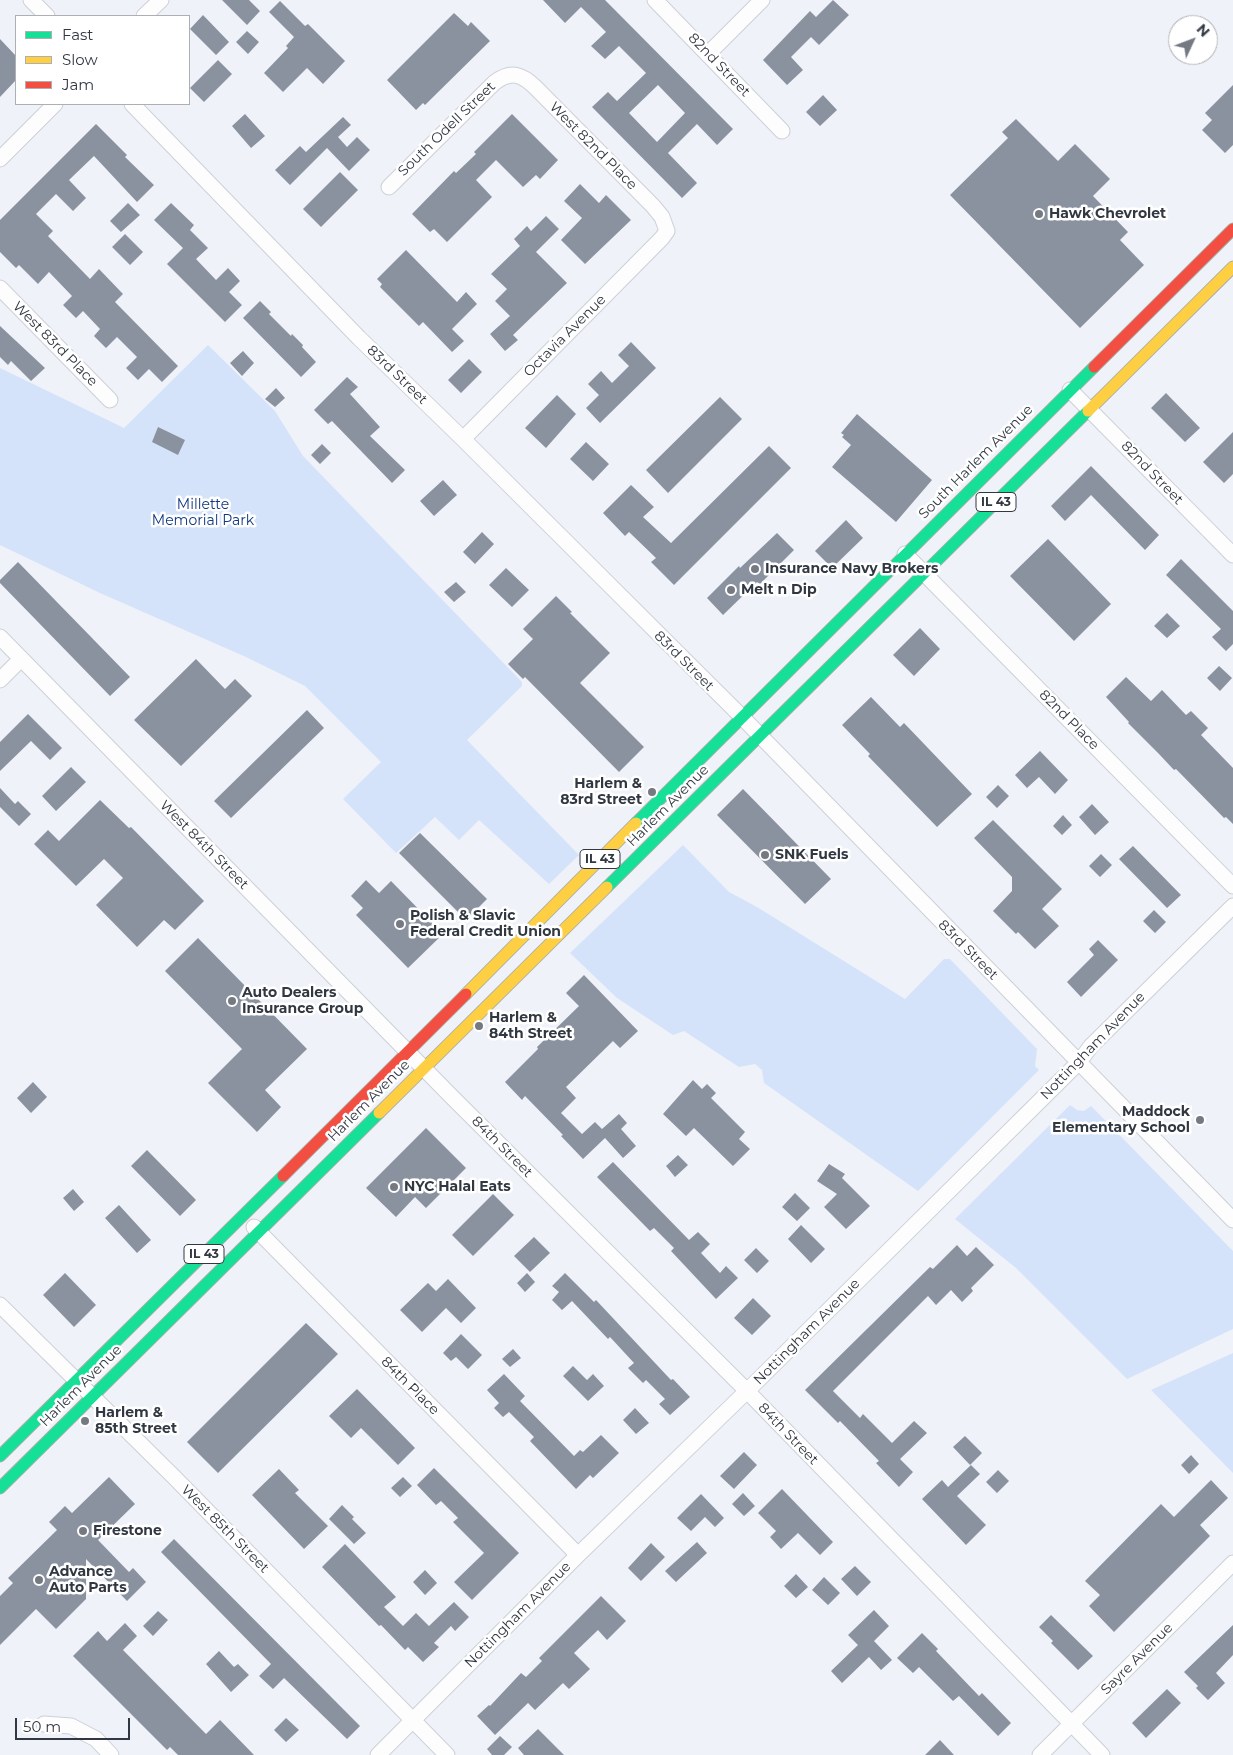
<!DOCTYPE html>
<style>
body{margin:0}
#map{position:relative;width:1233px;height:1755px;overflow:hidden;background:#eff2f8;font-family:Montserrat,sans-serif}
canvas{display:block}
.legend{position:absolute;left:15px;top:15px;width:175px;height:90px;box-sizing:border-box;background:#fff;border:1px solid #adafb3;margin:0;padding:6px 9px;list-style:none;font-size:15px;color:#313842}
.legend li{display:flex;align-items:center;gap:10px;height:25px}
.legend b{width:25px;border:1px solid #adafb3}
.north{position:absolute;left:1168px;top:15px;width:50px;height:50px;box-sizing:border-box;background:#fff;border:1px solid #adafb3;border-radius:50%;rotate:47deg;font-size:14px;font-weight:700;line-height:20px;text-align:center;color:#313842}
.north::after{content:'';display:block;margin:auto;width:18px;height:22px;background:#747982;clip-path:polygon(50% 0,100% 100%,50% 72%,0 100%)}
.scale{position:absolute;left:15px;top:1718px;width:115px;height:22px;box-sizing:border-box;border:2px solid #313842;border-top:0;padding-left:6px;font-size:15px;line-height:18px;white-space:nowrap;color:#313842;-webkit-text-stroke:4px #fff;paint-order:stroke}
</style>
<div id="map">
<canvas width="1233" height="1755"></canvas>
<ul class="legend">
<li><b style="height:6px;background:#16e098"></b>Fast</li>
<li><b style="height:6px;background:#ffcf43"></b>Slow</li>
<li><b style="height:6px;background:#f24e42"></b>Jam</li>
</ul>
<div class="north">N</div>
<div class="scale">50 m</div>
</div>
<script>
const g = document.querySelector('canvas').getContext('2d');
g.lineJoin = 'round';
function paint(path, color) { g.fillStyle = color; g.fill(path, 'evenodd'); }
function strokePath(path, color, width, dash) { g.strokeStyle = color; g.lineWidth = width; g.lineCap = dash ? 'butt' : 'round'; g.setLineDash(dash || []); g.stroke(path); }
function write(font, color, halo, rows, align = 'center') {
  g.font = font + ' Montserrat,sans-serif'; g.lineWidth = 5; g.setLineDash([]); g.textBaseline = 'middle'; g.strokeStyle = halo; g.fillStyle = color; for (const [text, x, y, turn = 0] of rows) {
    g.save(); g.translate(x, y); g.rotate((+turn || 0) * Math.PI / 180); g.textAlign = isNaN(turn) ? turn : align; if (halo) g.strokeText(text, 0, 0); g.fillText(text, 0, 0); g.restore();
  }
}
const green = new Path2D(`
 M208 345 275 411 303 456 522 682V686L467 740 579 855 549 884 479 820 459 840 435 817 396 853 343 799 381 762 305 686 246 657 100 593 0 545V368L124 428Z
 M683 845 729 892 757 907 905 999 944 959H950L1037 1049 1035 1066 1039 1070 918 1191 764 1083 762 1070 755 1064 739 1067 684 1031 673 1035 617 998 570 953Z
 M1070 1105 1077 1110 1084 1111 1091 1106 1233 1251V1329L1127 1379 1016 1268 955 1219Z
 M1233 1353V1473L1151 1390Z`);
const building = new Path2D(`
 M222 0H249L260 11 247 25Z
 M543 0H605L733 129 717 145 697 124 668 153 697 183 682 198 592 107 608 92 617 101 646 73 619 46 605 59 591 46 606 32 581 7 565 23ZM658 85 685 113 657 142 629 113Z
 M833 0 849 15 819 45 811 37 791 57 803 70 787 85 763 60 810 11 816 17Z
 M280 1 305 26 308 24 345 61 323 84 307 68 283 92 264 73 288 48 286 46 294 37 269 12Z
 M454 13 468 26 471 22 490 41 425 105 423 103 416 110 387 80Z
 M203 15 229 42 216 55 190 29Z
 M247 31 259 42 248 54 236 42Z
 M0 39 16 56V80L0 97Z
 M218 60 232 74 204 102 190 88Z
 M1233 85V145L1225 153 1202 130 1212 120 1205 113Z
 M823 95 837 110 820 126 806 112Z
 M245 114 265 136 251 148 232 126Z
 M512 114 558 160 540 179 536 175 523 187 496 160 476 180 492 197 447 242 434 229 430 232 412 214 454 171 456 173 476 154 474 152Z
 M343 117 351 125 338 137 347 147 357 137 370 150 349 171 327 148 290 185 275 170 300 146 306 152Z
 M1016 119 1058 161 1075 144 1110 179 1093 196 1128 232 1120 240 1144 265 1080 328 950 195 1008 138 1002 132Z
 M96 124 127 155 125 157 154 185 137 202 94 156 69 180 86 198 73 211 56 194 36 214 53 231 48 236 90 279 99 269 123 294 115 302 178 366 162 382 149 369 138 380 126 368 137 357 117 337 106 348 94 336 100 329 83 311 76 318 63 305 72 296 49 272 38 284 19 265 16 268 0 252V220Z
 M340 172 358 190 321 227 303 209Z
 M580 184 599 203 606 195 631 220 585 264 561 240 582 218 564 201Z
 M128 203 140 215 121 232 110 221Z
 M171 203 194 225 190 230 208 248 196 259 216 280 228 268 240 281 229 292 242 305 225 322 167 264 183 248 154 220Z
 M546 216 559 229 536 252 567 283 513 335 518 340 505 351 490 334 510 316 495 301 507 289 491 274 520 246 514 239 527 226 531 231Z
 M125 234 143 252 130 265 112 247Z
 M406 250 457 302 466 292 477 304 452 329 464 341 452 352 423 322 419 326 380 287 382 284 377 279Z
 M260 301 271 312 269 314 291 336 292 334 303 345 302 347 316 362 301 377 243 318Z
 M0 326 45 368 31 381 11 361 8 365 0 357Z
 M631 342 656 368 600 423 586 408 599 395 588 384 601 371 612 383 629 366 618 355Z
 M243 351 254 363 242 376 230 363Z
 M469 359 482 372 461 393 448 380Z
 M347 377 358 387 350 394 380 427 370 436 405 470 392 483 332 421 328 424 314 410Z
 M276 388 285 398 275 407 265 399Z
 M1166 393 1200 428 1185 442 1151 408Z
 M557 395 576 414 546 448 525 428Z
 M720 397 742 419 668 493 646 470Z
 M857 414 932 480 896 522 832 467 851 445 842 437 844 435 841 433Z
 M158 427 185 440 178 455 152 442Z
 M1233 432V474L1224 483 1203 462Z
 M586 442 609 464 593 481 570 459Z
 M322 444 331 453 320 464 311 455Z
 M769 446 791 468 674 585 651 562 656 558 629 532 625 536 603 513 631 485 654 507 643 517 671 543Z
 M1091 466 1159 535 1145 550 1091 495 1065 521 1051 506Z
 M443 480 457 495 434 516 420 501Z
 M846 520 863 538 832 568 815 551Z
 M482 532 494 544 475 564 463 552Z
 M777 533 794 550 760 584 757 582 723 615 707 598 739 566 740 568Z
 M1048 539 1111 604 1074 641 1010 576Z
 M1181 559 1233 611V644L1226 651 1212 637 1221 629 1166 575Z
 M18 562 130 677 110 696 0 583V580Z
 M506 568 529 590 512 607 489 585Z
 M456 582 466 592 454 602 444 592Z
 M556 596 572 612 570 613 610 653 580 683 644 747 619 772 525 677 523 679 508 664 533 639 523 629Z
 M1167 613 1180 626 1167 638 1154 626Z
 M920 628 940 649 914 676 893 655Z
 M196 659 225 689 235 679 252 696 181 766 134 720Z
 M1219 666 1232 678 1220 691 1207 678Z
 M1126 677 1151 701 1162 690 1186 715 1191 711 1208 728 1201 735 1233 768V824L1226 817 1224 818 1176 769 1174 770 1159 754 1128 723 1129 722 1106 697Z
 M871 697 900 727 904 723 972 794 937 827 868 756 870 754 842 725Z
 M307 710 324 728 231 818 214 801Z
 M28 714 62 748 50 760 31 741 0 771V742Z
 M1040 751 1068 780 1055 794 1039 777 1027 788 1015 775Z
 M71 767 86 782 56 811 42 796Z
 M998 785 1009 796 997 808 986 797Z
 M0 788 15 804 18 801 31 814 19 826 0 807Z
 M743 789 831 879 805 904 717 815Z
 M100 800 129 828 131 827 204 901 175 930 164 920 137 947 96 905 123 878 104 859 76 886 34 844 48 830 59 841Z
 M1092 804 1109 822 1095 835 1079 817Z
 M1063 815 1072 825 1062 835 1053 826Z
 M993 820 1062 889 1042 909 1059 926 1035 949 1018 932 1016 934 993 911 1012 891V877L974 838Z
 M420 833 487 899 466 920 399 853Z
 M1133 846 1181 895 1167 908 1119 859Z
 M1101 854 1112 865 1100 877 1089 866Z
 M366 880 379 893 391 881 443 934 408 968 356 915 363 908 351 896Z
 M1154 910 1166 922 1155 933 1143 921Z
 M198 938 307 1049 265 1090 281 1107 257 1132 208 1083 242 1049 165 971Z
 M1098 940 1118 960 1081 997 1067 982 1094 955 1089 949Z
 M584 975 638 1031 620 1048 613 1041 566 1087 576 1098 561 1113 582 1134 595 1122 602 1129 619 1114 627 1123 621 1129 636 1146 623 1158 605 1138 583 1159 561 1136 563 1135 525 1096 522 1100 505 1082 538 1049 537 1047 579 1006 566 993Z
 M693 1080 702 1089 707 1084 716 1093 711 1098 745 1132 739 1139 750 1149 733 1166 694 1128 686 1136 663 1114Z
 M33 1082 47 1097 31 1113 17 1098Z
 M426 1128 466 1168 426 1208 415 1197 396 1217 366 1188Z
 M147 1150 196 1200 180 1216 131 1166Z
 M678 1155 688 1165 675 1177 666 1166Z
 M613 1162 689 1240 698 1232 710 1244 701 1253 720 1273 726 1266 738 1278 716 1299 671 1251 674 1248 654 1228 650 1231 597 1177Z
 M829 1164 845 1174 842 1178 870 1206 846 1229 824 1207 837 1194 817 1181Z
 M73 1189 84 1202 74 1211 63 1198Z
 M795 1193 810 1208 797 1221 782 1207Z
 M493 1194 514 1215 473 1256 452 1235Z
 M119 1205 151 1240 137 1253 105 1218Z
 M801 1225 825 1249 811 1263 788 1239Z
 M534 1237 550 1253 530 1272 514 1256Z
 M957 1245 967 1256 976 1247 994 1265 971 1288 973 1291 962 1302 951 1290 936 1305 928 1296 833 1391 860 1418 863 1414 892 1443 914 1421 927 1433 900 1459 913 1472 899 1487 876 1463 879 1461 840 1421 838 1423 805 1390 930 1267 933 1269Z
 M756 1248 769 1261 757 1273 744 1260Z
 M65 1273 96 1305 74 1327 43 1295Z
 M527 1273 535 1282 525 1292 517 1283Z
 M565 1273 594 1302 596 1300 671 1380 673 1379 690 1397 670 1415 659 1404 665 1399 646 1380 643 1383 628 1368 634 1363 610 1337 608 1339 572 1301 562 1310 552 1300 559 1292 552 1286Z
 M448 1279 476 1308 461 1323 446 1308 422 1332 400 1310 428 1283 436 1291Z
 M753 1298 771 1316 752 1335 734 1318Z
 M306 1323 338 1354 218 1473 187 1442Z
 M461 1334 482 1355 468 1369 456 1357 451 1361 443 1353Z
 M513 1349 521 1358 510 1367 502 1359Z
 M573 1366 587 1380 593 1374 604 1386 588 1401 563 1376Z
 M504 1374 525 1396 520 1401 574 1456 580 1450 583 1452 601 1435 619 1453 593 1478 590 1475 576 1489 530 1441 534 1437 509 1412 503 1417 494 1408 499 1403 487 1390Z
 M357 1389 415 1448 398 1465 361 1428 351 1438 329 1416Z
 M635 1408 649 1423 636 1434 623 1420Z
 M965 1436 982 1453 970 1465 953 1447Z
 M744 1452 757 1465 734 1489 720 1476Z
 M1191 1455 1199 1464 1189 1474 1181 1465Z
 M971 1465 980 1474 957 1496 986 1525 966 1545 922 1499 942 1480 948 1487Z
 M434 1468 519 1553 472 1600 454 1582 484 1553 453 1522 458 1518 441 1501 436 1505 417 1485Z
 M279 1469 299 1490 295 1493 328 1526 304 1549 252 1495Z
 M998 1470 1009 1481 997 1493 986 1482Z
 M109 1477 135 1504 98 1540 129 1572 133 1568 146 1582 127 1601 86 1559V1599L56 1629 36 1609 0 1645V1596L13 1583 8 1578 57 1530 49 1522 65 1506 72 1513Z
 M403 1477 412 1486 400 1497 391 1488Z
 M1211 1480 1228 1498 1200 1525 1210 1536 1114 1632 1089 1606 1100 1595 1085 1581 1161 1504 1174 1517Z
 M782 1489 833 1542 820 1555 798 1533 781 1549 770 1537 776 1531 758 1513Z
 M743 1493 755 1506 744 1516 732 1504Z
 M701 1494 724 1518 715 1527 705 1517 691 1531 677 1518Z
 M342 1505 354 1517 352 1519 366 1533 354 1544 329 1519Z
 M174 1539 360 1726 347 1739 284 1678 273 1689 259 1676 271 1664 161 1552Z
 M697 1542 707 1553 676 1582 665 1571Z
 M651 1543 665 1557 641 1581 628 1568Z
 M345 1544 396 1597 384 1607 403 1626 416 1613 429 1626 454 1602 469 1617 455 1631 451 1626 434 1643 439 1647 423 1662 408 1647 405 1650 381 1625 379 1626 322 1567Z
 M855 1566 871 1582 857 1596 841 1579Z
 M425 1570 437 1583 425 1595 413 1582Z
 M796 1574 808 1587 796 1598 784 1586Z
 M824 1577 840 1593 828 1605 812 1590Z
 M601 1596 626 1621 607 1640 598 1630 574 1653 590 1669 569 1689 563 1683 535 1710 528 1703 495 1735 477 1716 489 1705 490 1706 521 1673 526 1677 542 1661 539 1658Z
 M874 1610 889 1626 874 1641 892 1660 881 1670 869 1657 842 1683 831 1671 858 1645 848 1635Z
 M158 1611 168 1620 153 1636 143 1626Z
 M1051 1615 1093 1656 1078 1670 1051 1643 1053 1641 1039 1627Z
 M125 1623 137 1636 123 1650 206 1734 220 1720 254 1755H178L170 1747 167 1750 73 1656 98 1631 107 1641Z
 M1233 1625V1655L1216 1673 1225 1683 1208 1700 1196 1688 1198 1686 1184 1672Z
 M922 1633 938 1649 936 1651 979 1696 982 1693 1011 1723 998 1736 959 1696 953 1701 919 1667 913 1673 897 1658Z
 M219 1651 234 1667 238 1664 249 1675 231 1692 206 1664Z
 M1167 1689 1181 1703 1146 1738 1132 1723Z
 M286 1718 299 1730 286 1742 274 1730Z
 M538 1729 564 1755H524L518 1748Z
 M500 1736 512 1747 504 1755H492L487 1749Z
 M940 1740 954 1755H925Z`);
const street = new Path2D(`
 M31 0 47 16
 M655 0 782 131
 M144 16 161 0
 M708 54 762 0
 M132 104 359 338 463 439 742 717 1233 1220
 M0 159 55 104
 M389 187 494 83C511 70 522 74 536 88L653 206 662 217 667 231 662 238 463 439
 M0 288 110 400
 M1070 390 1233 555
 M905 554 1233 886
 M0 637 451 1096 747 1391 1102 1755
 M0 680 21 659
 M254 1227 578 1555
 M0 1305 174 1477 447 1755
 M44 1724 71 1726 96 1739 111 1755
 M378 1755 578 1555 747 1391 1066 1075 1079 1062 1091 1046 1233 906
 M1040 1755 1233 1563`);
const fast = new Path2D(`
 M636 823 1094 367
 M607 887 1088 411
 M0 1456 283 1176
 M0 1488 379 1113`);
const slow = new Path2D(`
 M1088 411 1233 267
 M466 994 636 823
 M379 1113 607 887`);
const jam = new Path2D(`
 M1094 367 1233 229
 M283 1176 466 994`);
const markers = [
 [1039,214,5,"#747982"],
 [755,569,5,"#747982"],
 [731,590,5,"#747982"],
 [652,792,5,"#747982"],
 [765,855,5,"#747982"],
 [400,924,5,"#747982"],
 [232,1001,5,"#747982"],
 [479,1026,5,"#747982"],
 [1200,1120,5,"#747982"],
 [394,1187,5,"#747982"],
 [85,1421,5,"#747982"],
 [83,1531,5,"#747982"],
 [39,1580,5,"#747982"]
];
const shields = [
 [996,502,40],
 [600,859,40],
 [204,1254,40]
];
const shieldNames = [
 ["IL 43",996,502],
 ["IL 43",600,859],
 ["IL 43",204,1254]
];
const streetNames = [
 ["82nd Street",719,65,46],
 ["South Odell Street",447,129,-44],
 ["West 82nd Place",593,146,45],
 ["Octavia Avenue",565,336,-45],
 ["West 83rd Place",55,344,45],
 ["83rd Street",397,375,44],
 ["South Harlem Avenue",976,462,-45],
 ["82nd Street",1152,473,46],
 ["83rd Street",684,661,45],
 ["82nd Place",1069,720,45],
 ["Harlem Avenue",668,806,-45],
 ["West 84th Street",204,845,45],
 ["83rd Street",968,950,45],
 ["Nottingham Avenue",1093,1046,-46],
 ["Harlem Avenue",369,1101,-45],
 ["84th Street",502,1147,45],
 ["Nottingham Avenue",807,1332,-45],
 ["Harlem Avenue",81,1386,-45],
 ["84th Place",410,1386,45],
 ["84th Street",788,1434,46],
 ["West 85th Street",225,1529,45],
 ["Nottingham Avenue",518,1615,-45],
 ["Sayre Avenue",1137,1659,-45]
];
const poiNames = [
 ["Hawk Chevrolet",1049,214],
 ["Insurance Navy Brokers",765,569],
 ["Melt n Dip",741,590],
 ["Harlem &",642,784,"right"],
 ["83rd Street",642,800,"right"],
 ["SNK Fuels",775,855],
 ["Polish & Slavic",410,916],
 ["Federal Credit Union",410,932],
 ["Auto Dealers",242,993],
 ["Insurance Group",242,1009],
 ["Harlem &",489,1018],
 ["84th Street",489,1034],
 ["Maddock",1190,1112,"right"],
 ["Elementary School",1190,1128,"right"],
 ["NYC Halal Eats",404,1187],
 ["Harlem &",95,1413],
 ["85th Street",95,1429],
 ["Firestone",93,1531],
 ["Advance",49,1572],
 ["Auto Parts",49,1588]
];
const parkNames = [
 ["Millette",203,505],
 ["Memorial Park",203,521]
];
paint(green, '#d5e3fa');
paint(building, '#8b929f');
strokePath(street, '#ccd0d8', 17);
strokePath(fast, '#abafa6', 13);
strokePath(slow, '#abafa6', 13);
strokePath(jam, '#abafa6', 13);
strokePath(street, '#fdfdfe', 15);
strokePath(fast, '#16e098', 11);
strokePath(slow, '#ffcf43', 11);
strokePath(jam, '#f24e42', 11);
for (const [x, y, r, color] of markers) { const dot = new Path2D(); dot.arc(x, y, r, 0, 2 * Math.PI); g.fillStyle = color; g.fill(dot); strokePath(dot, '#fff', 2); }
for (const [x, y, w] of shields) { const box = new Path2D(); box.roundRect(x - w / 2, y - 9.5, w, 19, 4); g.fillStyle = '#fff'; g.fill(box); strokePath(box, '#313842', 1); }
write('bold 12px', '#313842', null, shieldNames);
write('14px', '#313842', '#fff', streetNames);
write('bold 14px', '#313842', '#fff', poiNames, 'left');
write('14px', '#103880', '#fff', parkNames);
</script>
